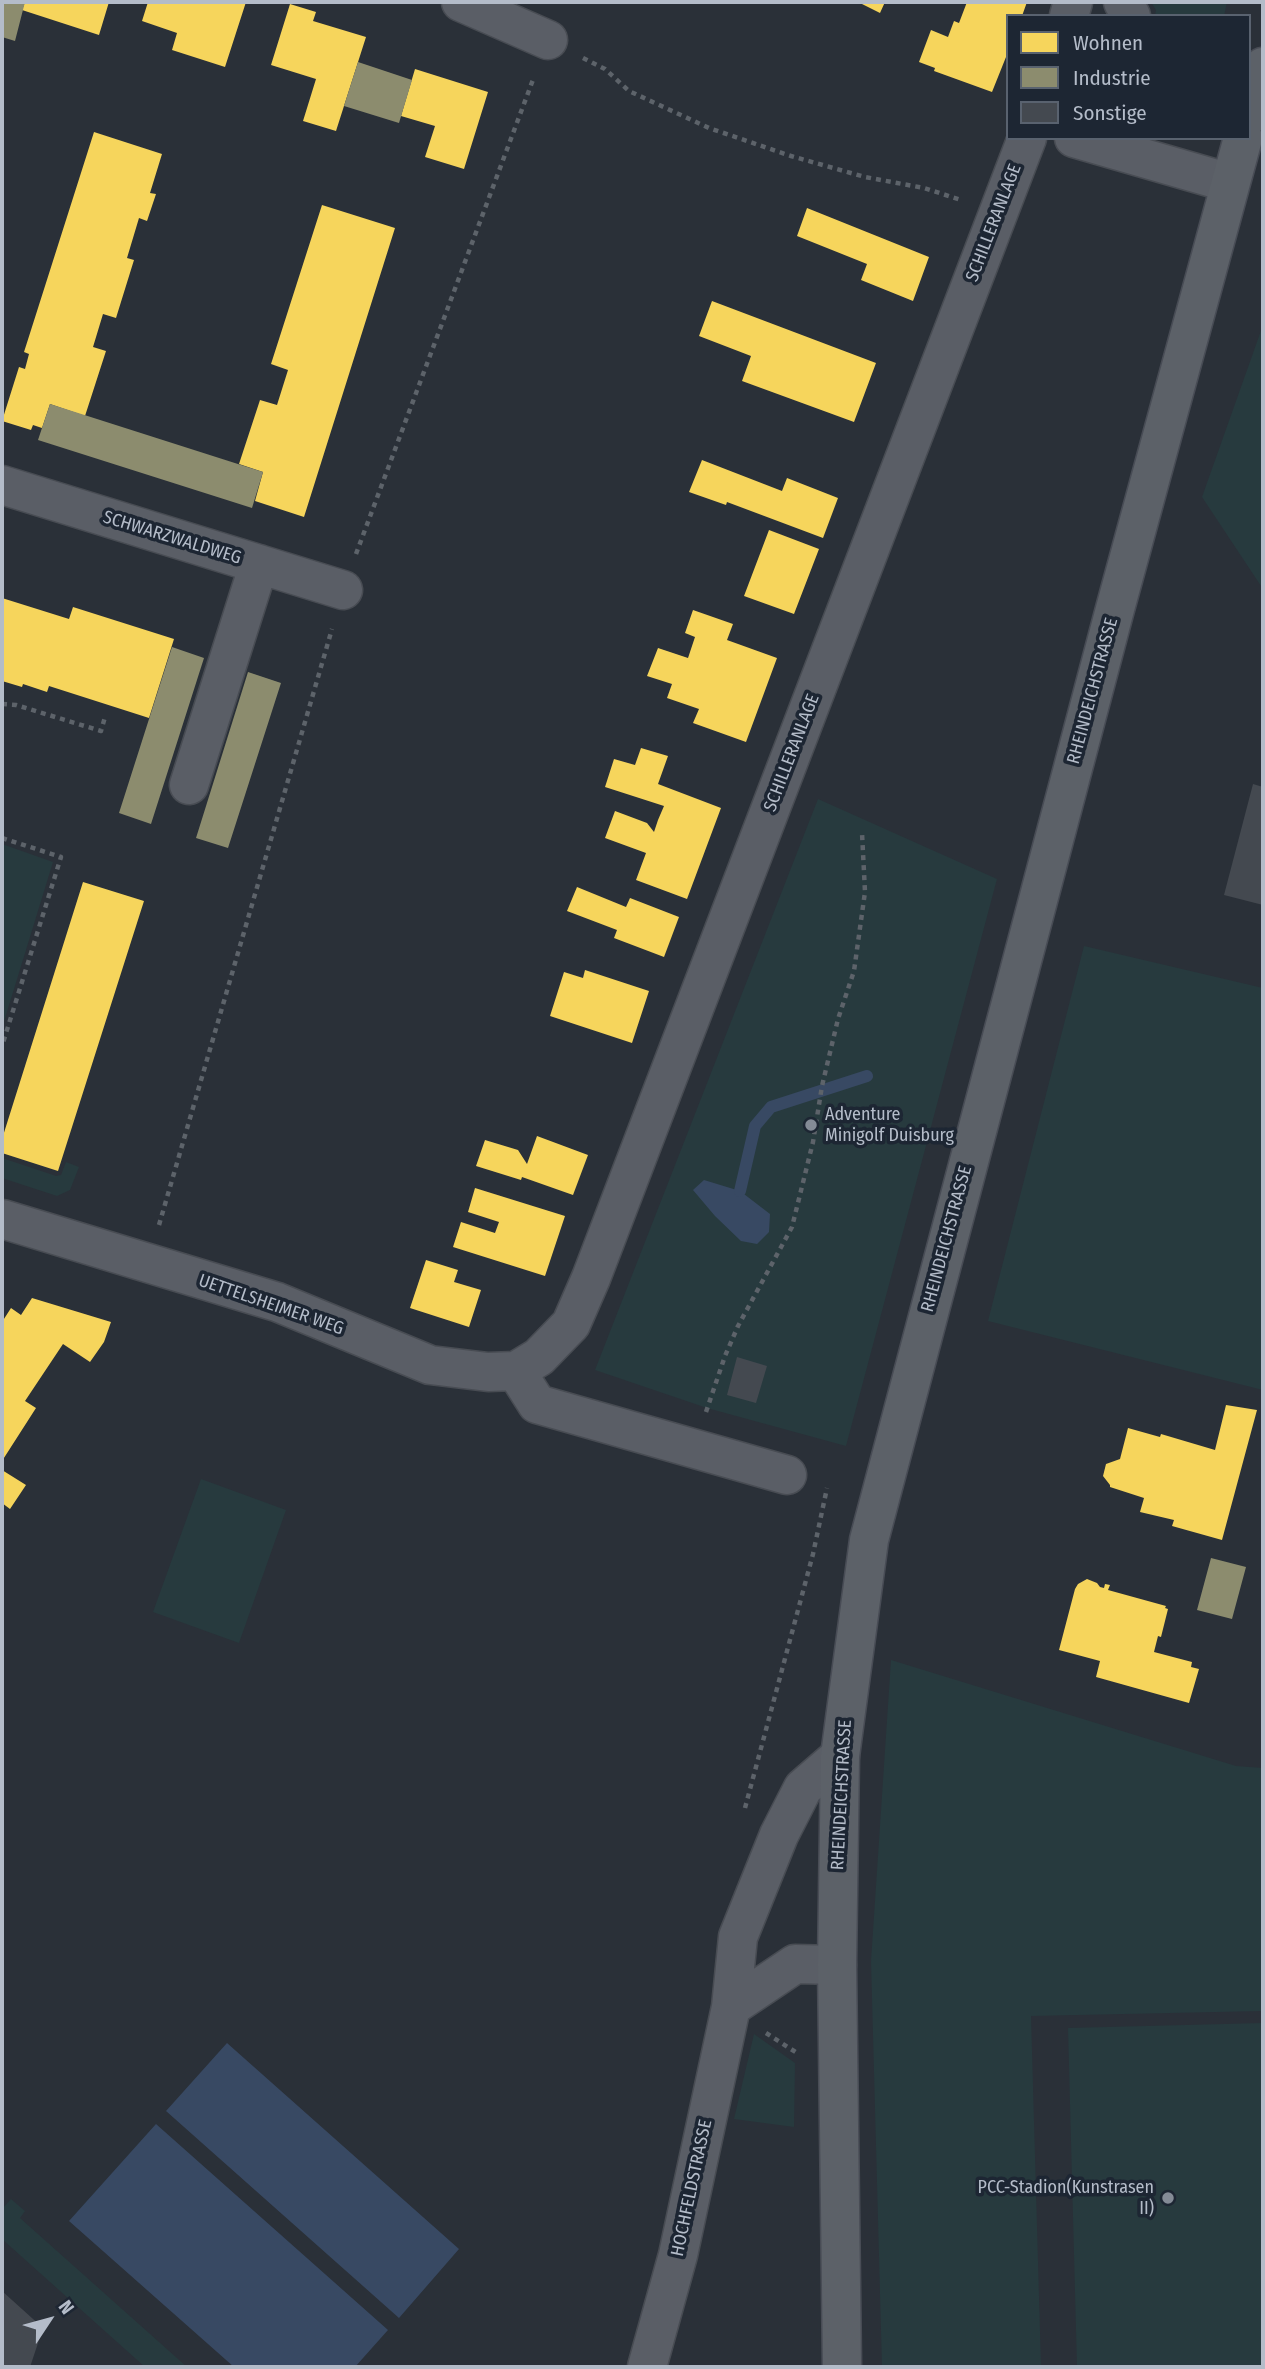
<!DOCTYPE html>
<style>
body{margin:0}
#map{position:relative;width:1265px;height:2369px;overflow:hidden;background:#2a3038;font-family:"Fira Sans Condensed",sans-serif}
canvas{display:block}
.frame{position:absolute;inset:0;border:4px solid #b4bcc9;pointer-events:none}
.legend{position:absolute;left:1006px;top:14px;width:245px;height:126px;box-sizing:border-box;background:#1d2633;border:2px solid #59626f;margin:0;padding:9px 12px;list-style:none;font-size:21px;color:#b4bcc9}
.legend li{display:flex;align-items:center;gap:14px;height:35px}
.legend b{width:35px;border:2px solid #59626f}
.north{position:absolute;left:14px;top:2285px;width:70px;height:70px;-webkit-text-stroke:5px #1d2633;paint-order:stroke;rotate:54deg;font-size:19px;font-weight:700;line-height:28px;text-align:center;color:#b4bcc9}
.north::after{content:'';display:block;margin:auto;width:24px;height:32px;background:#b4bcc9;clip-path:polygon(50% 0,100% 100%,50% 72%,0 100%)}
</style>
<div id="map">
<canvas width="1265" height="2369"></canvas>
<div class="frame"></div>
<ul class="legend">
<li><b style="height:19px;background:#f6d55c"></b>Wohnen</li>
<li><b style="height:19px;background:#8c8c6e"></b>Industrie</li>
<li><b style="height:19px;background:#444950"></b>Sonstige</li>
</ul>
<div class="north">N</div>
</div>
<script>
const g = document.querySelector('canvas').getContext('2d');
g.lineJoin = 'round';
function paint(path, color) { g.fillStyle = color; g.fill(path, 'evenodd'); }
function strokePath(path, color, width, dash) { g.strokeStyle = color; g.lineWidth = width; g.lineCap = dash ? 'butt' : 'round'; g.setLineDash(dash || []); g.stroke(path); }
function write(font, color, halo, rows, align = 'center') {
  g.font = font + ' "Fira Sans Condensed",sans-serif'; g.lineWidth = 7; g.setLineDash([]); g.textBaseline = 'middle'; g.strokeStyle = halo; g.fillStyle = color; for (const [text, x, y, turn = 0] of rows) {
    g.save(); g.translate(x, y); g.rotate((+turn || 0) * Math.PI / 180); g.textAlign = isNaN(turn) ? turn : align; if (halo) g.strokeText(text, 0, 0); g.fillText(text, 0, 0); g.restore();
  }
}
const green = new Path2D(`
 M1151 2H1227L1224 16H1155L1156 10Z
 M1263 325V589L1202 497Z
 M818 799 997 879 846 1446 707 1408 595 1370Z
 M2 844 53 862 2 1028Z
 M1084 946 1263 988V1390L988 1321Z
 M2 1158 56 1176 61 1175 66 1162 79 1167 70 1190 57 1196 2 1178Z
 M201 1479 286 1510 239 1643 153 1612Z
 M891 1660 1236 1766 1263 1768V2011L1031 2016 1041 2367H882L871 1961Z
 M1263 2023V2367H1077L1068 2028Z
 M754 2034 795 2063 794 2127 734 2119Z
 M11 2199 25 2211 20 2218 187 2367H145L2 2239V2209Z`);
const water = new Path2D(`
 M704 1180 740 1191 770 1214 769 1232 757 1244 741 1241 715 1216 693 1190Z
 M227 2043 459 2249 399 2318 166 2111Z
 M156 2124 388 2330 355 2367H234L69 2221Z`);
const homes = new Path2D(`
 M25 2H109L99 35 22 10Z
 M148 2H246L225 67 172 50 177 33 142 21Z
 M858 2H885L880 13Z
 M967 2H1027L1022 16H1008V52L992 92 934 71 935 68 919 62 931 30 948 37 954 21 959 23Z
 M290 4 316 12 313 21 366 37 336 131 303 121 316 79 271 65Z
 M415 69 488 92 464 169 425 157 435 126 401 116Z
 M94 132 162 154 150 193 156 194 147 221 139 218 127 258 134 260 116 318 103 314 93 347 106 351 85 416 50 404 42 428 33 425 31 430 2 421 19 367 25 369 29 354 24 352Z
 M322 205 395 228 304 517 255 501 263 472 239 464 260 400 277 405 288 370 271 364Z
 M807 208 929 257 913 301 861 280 867 264 797 236Z
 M712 301 876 363 854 422 742 381 751 356 699 336Z
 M702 460 782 491 787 478 838 498 823 538 727 502 726 505 689 492Z
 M769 530 819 549 794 614 744 596Z
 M2 598 69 619 73 607 174 639 149 718 49 686 47 692 23 684 22 687 2 681Z
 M693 610 733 624 727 640 777 658 746 742 693 723 699 709 667 698 672 684 647 676 658 648 688 658 695 637 685 633Z
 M641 748 668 756 658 784 721 808 687 899 636 880 646 853 605 838 615 811 647 823 654 832 658 820 664 806 605 787 614 759 635 765Z
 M83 882 144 901 58 1171 2 1153V1139Z
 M577 887 626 907 630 898 679 917 664 957 614 938 617 930 567 911Z
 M585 970 649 991 632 1043 550 1016 564 972 583 978Z
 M537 1136 588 1155 573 1195 522 1177 521 1180 476 1166 485 1140 518 1150 527 1164Z
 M475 1188 565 1216 545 1276 453 1247 461 1222 495 1233 499 1222 468 1212Z
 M426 1260 458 1270 454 1282 481 1290 469 1327 410 1308Z
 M32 1298 111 1322 104 1342 90 1362 63 1344 25 1401 36 1408 2 1461V1322L11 1308 21 1315Z
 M1226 1405 1257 1410 1222 1540 1172 1526 1174 1520 1140 1512 1144 1498 1110 1487V1485L1103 1476 1106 1464 1120 1459 1128 1428 1160 1437 1161 1434 1215 1450Z
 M2 1470 26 1485 10 1509 2 1503Z
 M1087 1579 1097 1583 1100 1587 1104 1588 1105 1584 1110 1585 1108 1590 1166 1606 1165 1608 1168 1609 1161 1637 1158 1636 1154 1652 1192 1662 1191 1667 1199 1669 1189 1703 1096 1677 1100 1661 1059 1650 1075 1589 1078 1584Z`);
const industry = new Path2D(`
 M2 2H25L15 41 2 37Z
 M358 62 412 80 399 123 344 106Z
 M50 404 263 472 252 508 38 440Z
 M172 647 204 658 151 824 119 813Z
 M248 672 281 683 228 848 196 838Z
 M1211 1558 1246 1567 1232 1619 1197 1610Z`);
const stream = new Path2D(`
 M740 1191 755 1126 771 1107 867 1076`);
const building = new Path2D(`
 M1253 784 1263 787V905L1224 895Z
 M737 1357 767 1366 756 1403 727 1395Z
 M2 2291 43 2328 30 2367H2Z`);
const path = new Path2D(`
 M583 58 605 69 629 91 709 128 791 156 865 177 924 188 961 200
 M356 554 534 77
 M2 704 16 705 101 731 105 717
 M2 838 61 857 2 1046
 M159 1225 332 629
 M706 1412 725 1356 738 1326 792 1227 813 1142 822 1086 838 1019 854 971 865 892 862 833
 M745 1808 813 1554 827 1488
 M766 2033 797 2053`);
const minor = new Path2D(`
 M461 2 548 40
 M1123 2 1131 16
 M1069 16 1073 2
 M1074 138 1230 183
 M2 485 343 590
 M189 785 259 564
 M2 1219 277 1302 430 1365 488 1372 516 1371 539 1357 571 1324 591 1278 1027 138
 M516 1371 537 1404 787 1475
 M731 2007 795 1964 837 1965
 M647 2367 678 2255 731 2007 738 1937 779 1835 803 1788 840 1756`);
const major = new Path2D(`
 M1249 115 1263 67
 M842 2367 837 1965 840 1756 869 1540 1115 609 1243 138`);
const markers = [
 [811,1125,7,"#848b96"],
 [1168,2198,7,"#848b96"]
];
const streetNames = [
 ["SCHILLERANLAGE",994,223,-69],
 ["SCHWARZWALDWEG",172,538,17],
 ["RHEINDEICHSTRASSE",1093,691,-75],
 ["SCHILLERANLAGE",792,753,-69],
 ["RHEINDEICHSTRASSE",947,1239,-75],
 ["UETTELSHEIMER WEG",271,1305,19],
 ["RHEINDEICHSTRASSE",842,1795,-87],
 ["HOCHFELDSTRASSE",692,2188,-78]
];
const poiNames = [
 ["Adventure",825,1115],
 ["Minigolf Duisburg",825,1136],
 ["PCC-Stadion(Kunstrasen",1154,2188,"right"],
 ["II)",1154,2209,"right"]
];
paint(green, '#273a3e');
paint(water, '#384963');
paint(homes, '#f6d55c');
paint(industry, '#8c8c6e');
strokePath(stream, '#384963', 12);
paint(building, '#444950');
strokePath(minor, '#484c53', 41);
strokePath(major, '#484c55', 41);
strokePath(path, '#5d636a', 4.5, [5, 5]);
strokePath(minor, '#5a5e66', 38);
strokePath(major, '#5c6168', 38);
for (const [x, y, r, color] of markers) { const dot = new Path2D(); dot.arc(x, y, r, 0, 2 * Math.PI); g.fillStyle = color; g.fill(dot); strokePath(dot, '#1d2633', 2.5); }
write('18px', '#b4bcc9', '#1d2633', streetNames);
write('18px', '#b4bcc9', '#1d2633', poiNames, 'left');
</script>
